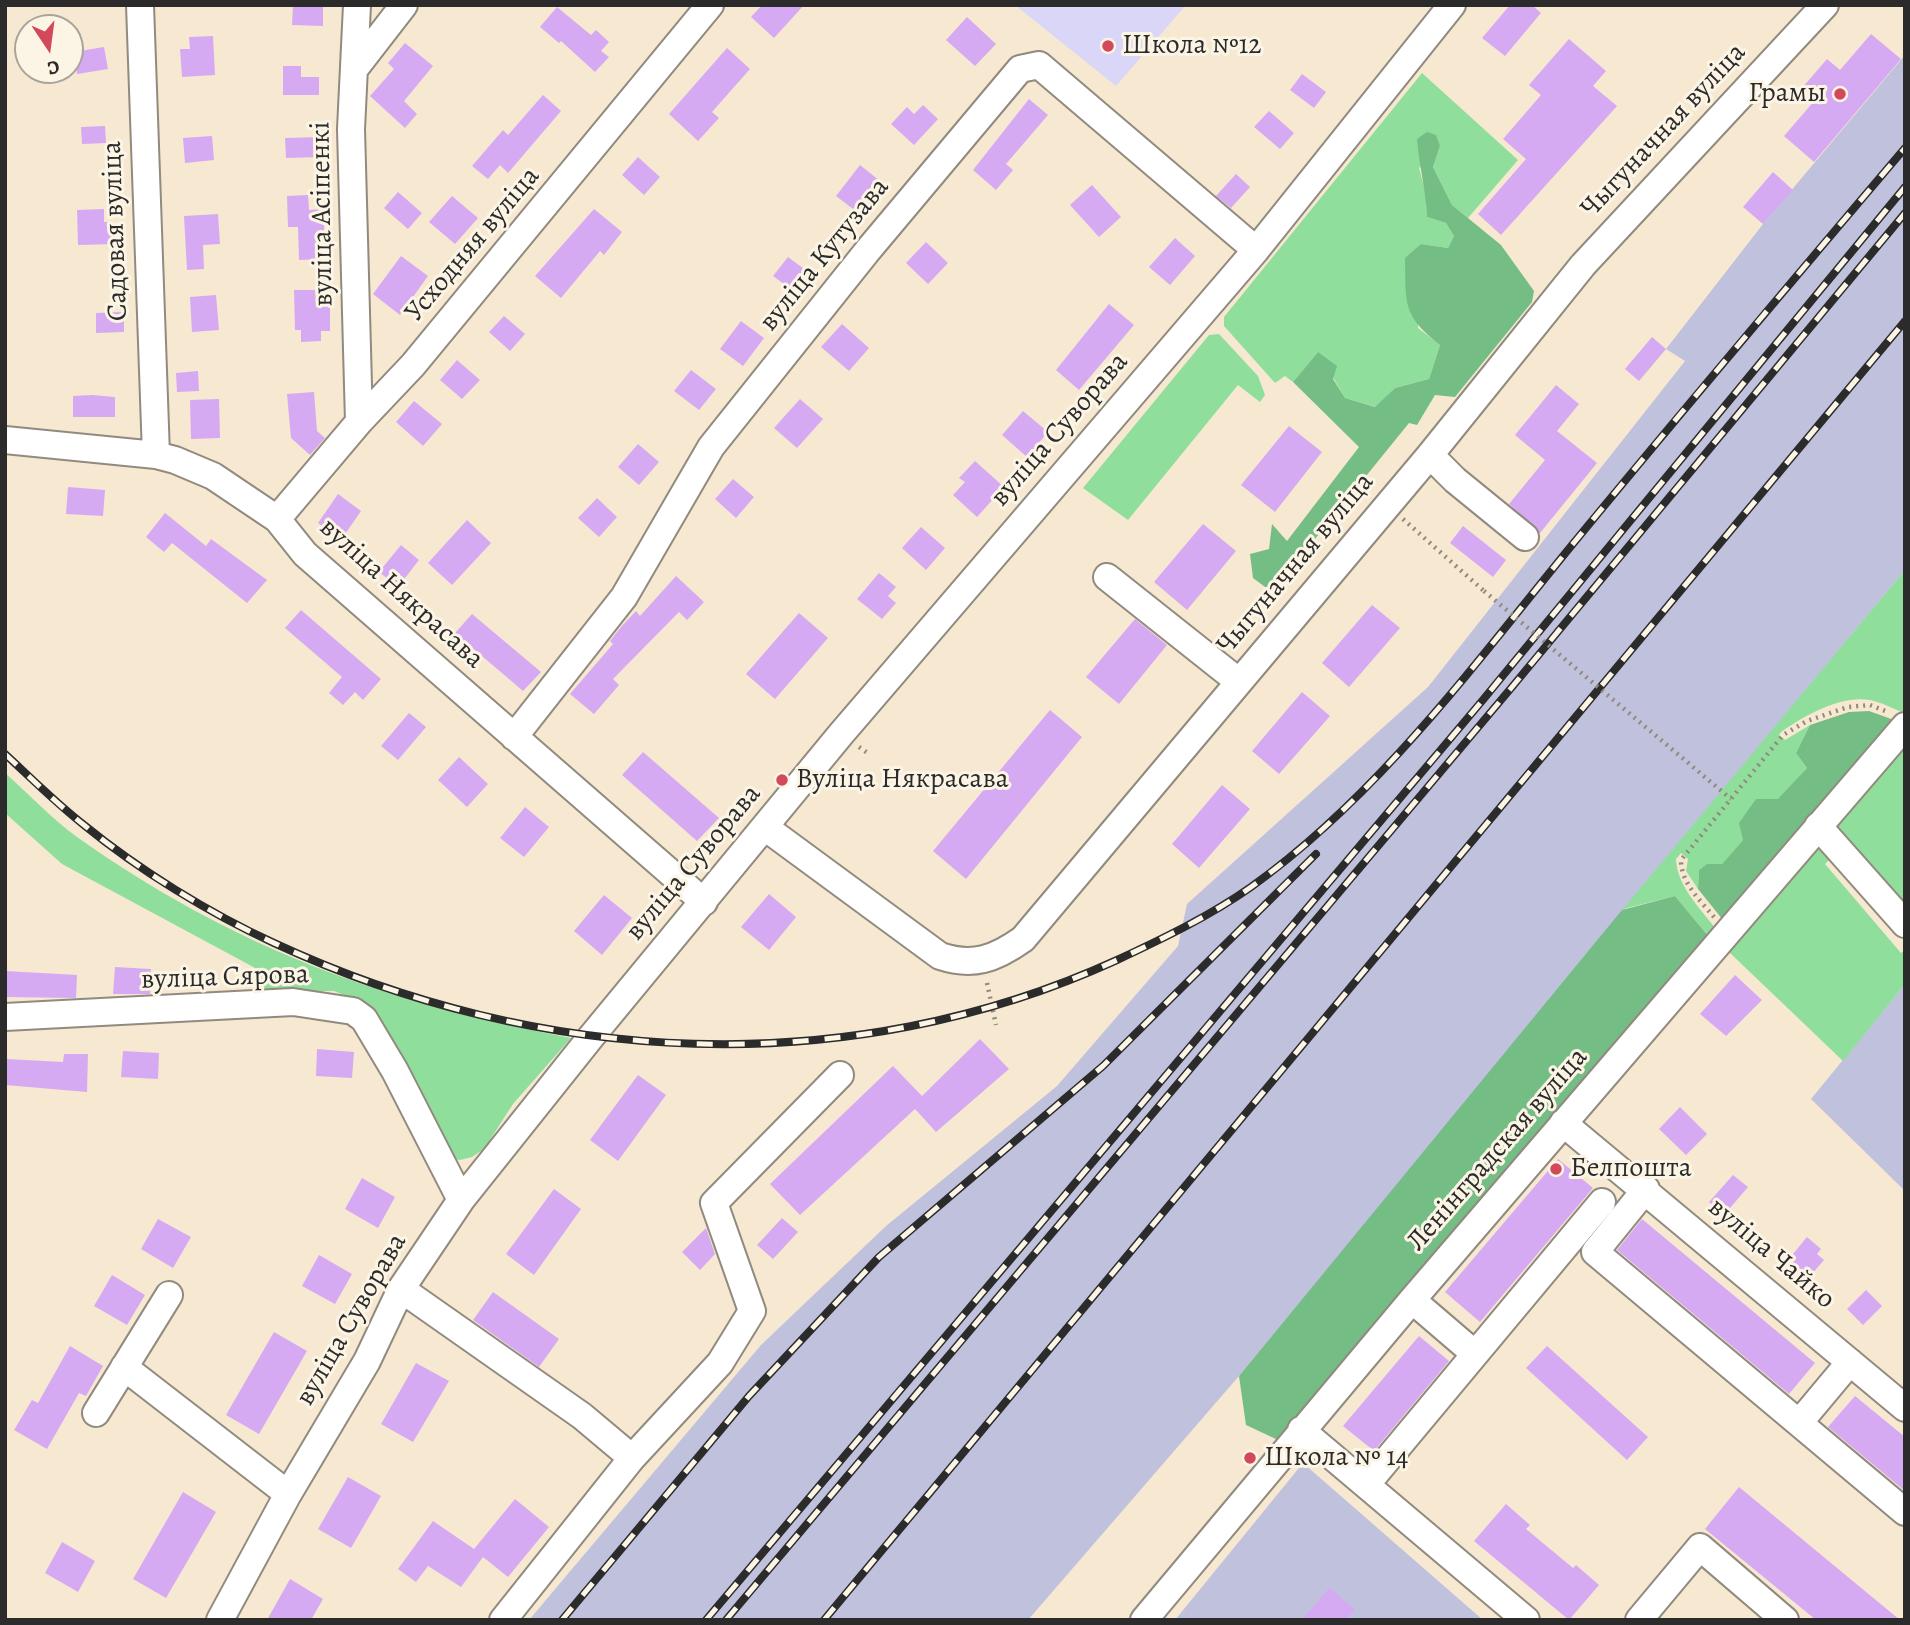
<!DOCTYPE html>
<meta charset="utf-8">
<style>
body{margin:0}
#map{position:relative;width:1910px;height:1625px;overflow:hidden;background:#f7e8d1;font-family:Alegreya,serif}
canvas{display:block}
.frame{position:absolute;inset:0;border:7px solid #2b2b2b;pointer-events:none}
.north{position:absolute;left:14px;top:14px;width:70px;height:70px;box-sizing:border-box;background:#fcf5e5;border:2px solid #a8a49b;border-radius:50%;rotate:167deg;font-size:19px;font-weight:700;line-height:28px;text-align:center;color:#2b2b2b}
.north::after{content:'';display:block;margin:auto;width:24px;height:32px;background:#d1495b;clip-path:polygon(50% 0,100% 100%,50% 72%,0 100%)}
</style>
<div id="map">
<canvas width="1910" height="1625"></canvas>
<div class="frame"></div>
<div class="north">С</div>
</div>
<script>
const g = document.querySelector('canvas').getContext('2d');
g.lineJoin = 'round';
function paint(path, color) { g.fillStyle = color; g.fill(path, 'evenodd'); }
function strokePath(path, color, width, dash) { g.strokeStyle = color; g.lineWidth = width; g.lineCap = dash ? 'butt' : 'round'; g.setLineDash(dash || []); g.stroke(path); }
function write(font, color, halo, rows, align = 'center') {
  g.font = font + ' Alegreya,serif'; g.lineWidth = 6; g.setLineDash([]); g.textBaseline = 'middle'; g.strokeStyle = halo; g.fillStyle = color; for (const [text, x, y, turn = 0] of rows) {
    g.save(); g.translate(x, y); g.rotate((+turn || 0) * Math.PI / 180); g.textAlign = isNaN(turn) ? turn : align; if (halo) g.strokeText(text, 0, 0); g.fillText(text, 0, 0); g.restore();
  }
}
const built = new Path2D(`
 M1015 5H1186L1116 86Z`);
const industrial = new Path2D(`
 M1905 55V570L1239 1376 1028 1620H529L761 1345 886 1226 1057 1086 1178 946 1187 904 1428 687 1685 361 1666 349 1763 224Z
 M1905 984V1191L1811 1099Z
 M1303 1463 1483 1620H1175Z`);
const green = new Path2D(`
 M1422 73 1518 160 1468 218 1452 205 1433 167 1440 146 1419 168 1426 194 1427 217 1446 223 1454 236 1448 248 1421 244 1418 328 1440 345 1429 379 1395 388 1376 407 1345 398 1318 352 1293 382 1285 376 1275 383 1224 326V317Z
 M1219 334 1258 376 1265 395 1260 402 1238 385 1128 520 1083 488 1209 335Z
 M1905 570V708L1902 712C1892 708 1880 702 1870 700 1840 695 1804 716 1781 732L1779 735 1785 740 1810 725 1796 753 1807 768 1722 864H1708L1699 870 1698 889 1686 871 1688 859 1681 853 1676 859C1677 886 1700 908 1716 929L1709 937 1675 896 1623 909Z
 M1905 739V910L1837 832 1836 823Z
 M5 773C29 794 51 818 77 837 234 948 383 1002 571 1038L513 1104 484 1149 472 1157 460 1160 450 1158 356 1000 334 991 266 992 257 969 62 864 5 813Z
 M1824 848 1832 857 1825 864 1901 953 1905 950V984L1843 1061 1729 952 1815 849Z`);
const forest = new Path2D(`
 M1427 132 1436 135 1440 146 1433 167 1452 205 1501 245 1534 291 1532 302 1455 397 1435 395 1417 425 1409 423 1272 592 1253 578 1250 554 1269 549 1272 524 1287 541 1359 447 1293 382 1318 352 1337 366 1333 379 1345 398 1375 407 1395 388 1429 379 1440 345C1402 315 1406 304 1405 258L1421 244 1448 248 1454 236 1446 223 1427 217C1426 190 1419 166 1417 139Z
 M1869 711 1894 720 1723 920 1698 889 1699 870 1707 864H1722L1743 840 1739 823 1756 799H1778L1807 768 1796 753 1810 725 1849 712Z
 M1675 896 1709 937 1278 1440 1246 1425 1239 1376 1622 910Z`);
const building = new Path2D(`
 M293 5 323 7V26L292 25Z
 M762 5H804L774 38 751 17Z
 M1510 5H1532L1541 13 1505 56 1482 38Z
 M557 7 591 35 596 30 609 42 601 51 609 57 595 72 561 41 559 43 540 27Z
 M967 17 996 44 975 66 946 40Z
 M1871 34 1901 59 1814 162 1784 136 1815 100 1802 88 1827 59 1840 70Z
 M213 36 215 75 182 77 180 49H190L189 37Z
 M1569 39 1606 71 1593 86 1617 106 1501 235 1478 214 1526 159 1503 139 1541 95 1529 85Z
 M405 43 433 66 404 101 417 114 405 128 370 96 394 69 388 63Z
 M104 47 108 69 77 74 74 52Z
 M727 48 750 69 712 112 719 118 698 141 669 114Z
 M283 66H301V77H319V95H283Z
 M1302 74 1326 92 1314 108 1290 90Z
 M543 95 561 111 508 173 500 165 488 179 472 166 503 130 508 135Z
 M1029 99 1048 115 1006 164 1013 170 996 190 973 170Z
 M923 105 938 119 914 145 891 124 907 107 914 114Z
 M1269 111 1294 133 1280 149 1254 127Z
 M105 126 106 143 82 144 81 127Z
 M212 136 214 160 185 163 183 138Z
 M322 137 323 157 286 158 285 138Z
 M638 157 660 177 644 195 622 175Z
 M860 165 885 185 861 215 836 196Z
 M1773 172 1793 190 1763 224 1743 207Z
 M1236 174 1250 187 1231 208 1216 196Z
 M1092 185 1121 217 1099 237 1070 205Z
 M398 192 422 213 408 229 384 208Z
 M308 195 309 210 323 209 326 259 299 260 298 227H288L287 196Z
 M452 196 478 218 455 244 429 222Z
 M104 209V222H113L114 244 78 245 77 210Z
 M594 209 622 232 604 255 600 251 561 298 535 276Z
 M218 214 220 244 203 245 204 269 187 270 184 216Z
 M1175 238 1195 256 1170 285 1149 267Z
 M926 242 948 263 928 284 906 263Z
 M401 256 428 276 400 315 373 294Z
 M788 257 807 271 792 290 773 276Z
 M294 290H315L316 304H330V331H321V341L301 342V330H295Z
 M216 295 219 330 192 332 190 297Z
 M1109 304 1134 325 1079 390 1056 370Z
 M124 312V332L96 333V313Z
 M504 316 525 334 510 351 489 332Z
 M741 321 764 338 743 366 720 349Z
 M842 324 869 348 849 371 821 347Z
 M1652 337 1666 349 1639 381 1625 369Z
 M457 360 480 380 462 399 440 380Z
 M691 370 716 389 699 410 674 391Z
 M198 371 199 391 177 392 176 373Z
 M1556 385 1579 404 1557 431 1597 463 1540 533 1509 504 1545 460 1515 435Z
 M314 392 317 431 325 438 310 455 291 438 287 394Z
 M92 395 115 397V417H73V396Z
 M219 399 220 438 191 439 190 400Z
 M800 399 823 419 797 448 774 428Z
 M414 401 442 424 423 446 396 422Z
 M1023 411 1048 432 1027 457 1002 435Z
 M1289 426 1322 452 1275 512 1241 485Z
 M638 444 659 462 639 485 618 467Z
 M975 461 1004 487 977 517 953 495 965 482 959 478Z
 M733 479 754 497 736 518 715 499Z
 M68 487 105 490 103 516 66 514Z
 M338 494 361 511 341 540 318 523Z
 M597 498 617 517 599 537 578 518Z
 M165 513 206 546 211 539 267 580 247 603 172 543 164 552 146 537Z
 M467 520 491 543 452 585 428 563Z
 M1203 524 1236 551 1187 610 1154 582Z
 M1463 526 1506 560 1493 577 1450 543Z
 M921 527 945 548 926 570 902 548Z
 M401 545 419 560 398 587 379 572Z
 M879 573 896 587 888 596 896 603 882 619 857 599Z
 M676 576 704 602 687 620 679 612 613 679 619 685 594 714 570 694 613 644 610 641 621 627 636 611 640 616Z
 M1372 605 1400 628 1349 687 1322 663Z
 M301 610 381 679 363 700 355 692 343 705 329 693 342 677 285 628Z
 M799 613 828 638 775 699 746 674Z
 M472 614 541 672 523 691 455 633Z
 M1135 619 1167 645 1119 704 1086 677Z
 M1302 692 1330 716 1279 774 1252 751Z
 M1050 710 1082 737 966 879 933 851Z
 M409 713 426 727 398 760 381 746Z
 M643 752 719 818 697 841 622 775Z
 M459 757 488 784 467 807 438 780Z
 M1222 785 1250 809 1199 868 1172 844Z
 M525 807 549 827 524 857 500 838Z
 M769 894 796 917 769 950 741 927Z
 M604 895 632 918 602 955 574 931Z
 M115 967 151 969 150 994H113Z
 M5 971 77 975 76 998 5 997Z
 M1735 975 1762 1000 1726 1036 1700 1014Z
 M980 1039 1009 1069 936 1132 915 1109 800 1215 770 1184 893 1066 922 1096Z
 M317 1049 354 1052 352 1078 316 1076Z
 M123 1051 159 1053 158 1079 121 1077Z
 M64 1054H88L87 1092 5 1085 7 1059 63 1062Z
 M638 1075 666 1095 618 1161 590 1140Z
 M1680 1107 1707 1134 1686 1155 1659 1129Z
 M1558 1159 1593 1188 1480 1322 1445 1292Z
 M1733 1175 1748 1187 1724 1215 1709 1202Z
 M362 1178 395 1197 378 1228 345 1209Z
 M554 1189 581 1209 534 1275 506 1254Z
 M782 1218 798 1232 773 1259 757 1245Z
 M158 1219 191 1237 173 1268 141 1249Z
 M1642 1219 1815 1363 1789 1394 1617 1250Z
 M706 1228 715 1254 700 1270 682 1252Z
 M1807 1237 1821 1249 1817 1254 1824 1260 1805 1282 1784 1265Z
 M319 1255 352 1274 335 1304 302 1286Z
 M112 1275 145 1295 127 1325 94 1306Z
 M1866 1290 1882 1306 1863 1325 1847 1309Z
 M493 1292 559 1339 539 1367 473 1320Z
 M274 1332 307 1351 259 1434 226 1415Z
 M1419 1336 1449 1361 1374 1451 1343 1426Z
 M70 1346 103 1366 86 1396 79 1393 47 1449 14 1430 32 1400 38 1403Z
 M1547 1346 1648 1437 1627 1460 1526 1368Z
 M416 1363 449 1381 413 1442 381 1424Z
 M1855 1396 1905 1437V1491L1828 1427Z
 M348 1477 381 1496 351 1548 318 1529Z
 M1739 1487 1900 1620H1816L1705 1529Z
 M183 1492 216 1512 166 1598 133 1579Z
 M515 1499 549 1527 508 1577 483 1557 461 1587 428 1566 416 1582 398 1569 433 1521 474 1549Z
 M1506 1504 1530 1525 1526 1529 1573 1568 1576 1565 1599 1585 1569 1620 1474 1541Z
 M62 1542 95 1561 78 1592 45 1573Z
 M290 1579 323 1599 311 1620H267Z
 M1329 1588 1355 1609 1346 1620H1302Z`);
const path = new Path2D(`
 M1403 519 1484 591
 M859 747 869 754
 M1714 917C1700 900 1681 883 1681 860L1783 735 1807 721 1848 707 1870 705 1888 712
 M987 983 996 1025`);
const minor = new Path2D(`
 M140 5 156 455
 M357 5 351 129 359 422
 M356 67 404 5
 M5 440 156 455 175 460 213 476 277 519 305 554 704 902
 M1430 455 1455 480 1525 537
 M277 519 359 422 413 365 710 5
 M1107 577 1238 681
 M514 737 624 597 711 447 869 249 1020 69 1039 65 1256 250
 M1818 826 1905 924
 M766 828 940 956C973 967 995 959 1023 939L1430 455 1583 265 1825 5
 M5 1017 293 1002 353 1011 364 1019 395 1071 461 1200
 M1563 1123 1905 1408
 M1646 1189 1595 1252 1905 1512
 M401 1289 582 1416 632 1458
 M1412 1300 1475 1354
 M124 1367 288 1494
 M96 1413 169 1295
 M1799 1423 1850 1362
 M1301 1430 1526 1620
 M1366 1485 1602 1202
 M220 1620 288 1494 367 1361 401 1289 461 1200 591 1037 841 734 1256 250 1452 5
 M503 1620 632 1458 720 1363 752 1311 714 1203 840 1075
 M1144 1620 1412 1300 1905 726
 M1639 1620 1700 1547 1785 1620`);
const rail = new Path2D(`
 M5 754C31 778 56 803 84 825 139 870 209 913 274 943 539 1066 848 1083 1117 960 1162 939 1210 916 1251 887 1378 796 1474 665 1572 545 1682 411 1793 280 1905 148
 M562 1620 749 1396 879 1257 1103 1066 1316 854
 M706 1620 1482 701 1905 187
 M726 1620 1512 687 1905 213
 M824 1620 1905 321`);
const pathBridge = new Path2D(`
 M1484 591 1731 799`);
const markers = [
 [1108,46,7,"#d1495b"],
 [1840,94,7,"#d1495b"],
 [782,780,7,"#d1495b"],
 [1556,1169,7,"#d1495b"],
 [1250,1458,7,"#d1495b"]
];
const poiNames = [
 ["Школа №12",1122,46],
 ["Грамы",1826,94,"right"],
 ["Вуліца Някрасава",796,780],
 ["Белпошта",1570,1169],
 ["Школа № 14",1264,1458]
];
const streetNames = [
 ["Чыгуначная вуліца",1664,131,-47],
 ["вуліца Асіпенкі",323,214,-91],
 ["Садовая вуліца",116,231,-92],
 ["Усходняя вуліца",473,245,-50],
 ["вуліца Кутузава",825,255,-51],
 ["вуліца Суворава",1060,430,-49],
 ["Чыгуначная вуліца",1296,564,-50],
 ["вуліца Някрасава",401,594,42],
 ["вуліца Суворава",694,863,-50],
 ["вуліца Сярова",225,978,-2],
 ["Ленінградская вуліца",1498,1150,-49],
 ["вуліца Чайко",1771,1254,40],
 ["вуліца Суворава",352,1320,-60]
];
paint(built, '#dad6f7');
paint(industrial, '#c0c2dd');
paint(green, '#90de9c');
paint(forest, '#74bd84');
paint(building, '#d6aaf2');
strokePath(minor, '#918a7e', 30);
strokePath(path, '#918a7e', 4.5, [2, 5]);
strokePath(minor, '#fff', 26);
strokePath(rail, '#2b2b2b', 8);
strokePath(rail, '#fcf5e5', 5, [16]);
strokePath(pathBridge, '#918a7e', 4.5, [2, 5]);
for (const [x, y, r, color] of markers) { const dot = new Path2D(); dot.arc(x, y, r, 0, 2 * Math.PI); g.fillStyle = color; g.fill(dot); strokePath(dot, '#fcf5e5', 2.5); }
write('28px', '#2b2b2b', '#fcf5e5', poiNames, 'left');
write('28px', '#2b2b2b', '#fcf5e5', streetNames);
</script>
